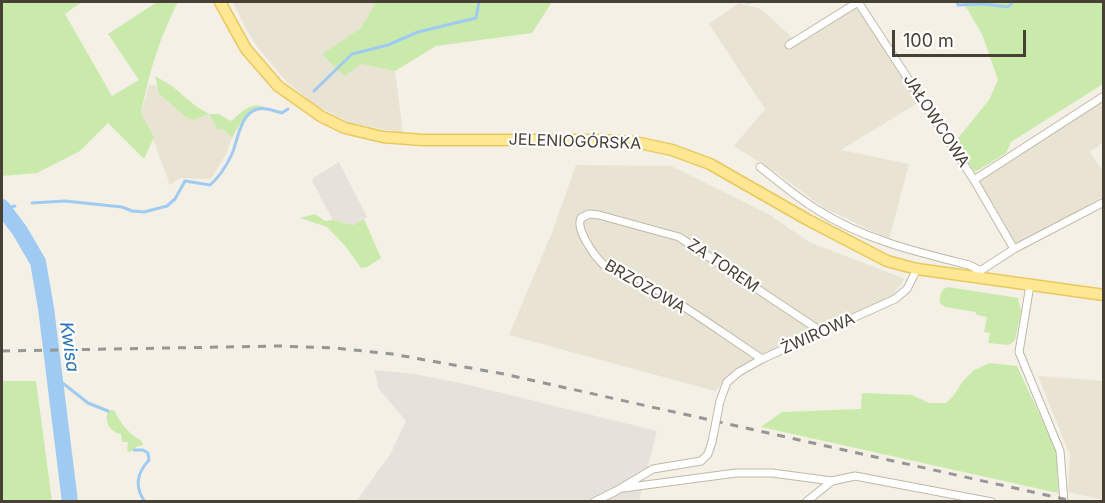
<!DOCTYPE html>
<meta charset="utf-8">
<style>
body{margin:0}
#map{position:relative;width:1105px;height:503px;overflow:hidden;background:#f4f0e6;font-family:Inter,sans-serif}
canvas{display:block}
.frame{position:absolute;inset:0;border:3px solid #474135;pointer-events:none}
.scale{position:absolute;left:892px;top:30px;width:134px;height:27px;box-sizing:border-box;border:3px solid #474135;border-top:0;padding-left:8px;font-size:18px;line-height:21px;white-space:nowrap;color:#474135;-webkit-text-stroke:4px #fff;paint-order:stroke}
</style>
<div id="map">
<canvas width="1105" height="503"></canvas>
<div class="frame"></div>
<div class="scale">100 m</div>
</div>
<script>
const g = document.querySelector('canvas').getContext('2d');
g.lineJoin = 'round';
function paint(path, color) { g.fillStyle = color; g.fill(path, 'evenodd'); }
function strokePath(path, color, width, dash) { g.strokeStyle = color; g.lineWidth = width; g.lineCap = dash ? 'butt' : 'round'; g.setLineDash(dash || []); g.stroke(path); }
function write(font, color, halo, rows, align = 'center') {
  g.font = font + ' Inter,sans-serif'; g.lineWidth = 4.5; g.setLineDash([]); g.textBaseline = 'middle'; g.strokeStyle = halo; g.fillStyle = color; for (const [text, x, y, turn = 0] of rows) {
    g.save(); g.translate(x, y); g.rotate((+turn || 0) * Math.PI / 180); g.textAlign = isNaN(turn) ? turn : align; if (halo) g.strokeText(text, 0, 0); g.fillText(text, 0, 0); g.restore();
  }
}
const residential = new Path2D(`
 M233 2H376L361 28V64L395 71 403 133 350 123 315 105 287 82 258 48 246 29Z
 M739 3 761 9 798 43 856 8 886 48 919 102 841 150 909 164 889 239 824 208 777 173 734 146 765 109 709 24Z
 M149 85H156L159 94 187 118 193 120 209 114 218 130 223 129 232 138 226 154 211 179 180 178 170 185 153 139 154 137 141 113Z
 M1103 100V142L1090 152 1103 172V196L1065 219 1016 243 979 180Z
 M576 165 671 166 770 215 809 242 905 279 889 299 775 350 732 373 715 391 509 335 553 230Z
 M1038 376 1103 381V500L1068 492 1070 455Z`);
const industrial = new Path2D(`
 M339 162 367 217 353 225 333 220 312 181 313 178Z
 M374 370 414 374 465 384 657 431 639 501 356 502 391 453 406 421 379 389Z`);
const green = new Path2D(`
 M2 2H82L65 14 112 96 139 80 108 34 157 2H178C158 41 150 71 141 113L154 137 144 159 108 123 80 151 37 173 2 176Z
 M376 2H552L532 33 436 46 395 71 361 64 344 76 322 54 361 28Z
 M963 2H1103V84L1011 142 1006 153 975 172 954 143 989 100 998 80 982 34Z
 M155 76 172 86 197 107 209 114H219L231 121C242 112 248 103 264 106 247 111 240 123 232 138L223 129 218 130 209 114 193 120 187 118 159 94Z
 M315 214 325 221 333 220 353 225 364 219 381 258 367 267 361 268 346 247 327 227 300 218Z
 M948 287 1018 298 1021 311 1015 340 1009 345 988 343 990 333 984 332 987 317 977 315 975 312 945 307 940 303C939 296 941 289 948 287Z
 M990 363 1017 366 1057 452 1058 493 761 427 782 412 861 409 862 393 912 395 929 403H946L954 395 963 381 974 370Z
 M2 381H36L52 501H2Z
 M111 410 115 411C118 421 131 436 141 440L143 445 136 447 130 452 127 451 128 442H122L121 434C110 432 104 422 108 411Z`);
const stream = new Path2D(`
 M747 2H750
 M957 2 958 5 985 4 1008 7 1013 2
 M314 91 352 54 388 45 418 32 476 18 479 2
 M32 203 65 201 122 207 132 211 144 212 167 206 175 199 185 181 210 185C219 177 227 165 232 154 238 140 240 113 258 109 264 107 275 111 282 113L288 109
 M3 209 15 206
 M55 377 88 403 108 411
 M134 450H143L148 453 149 460C137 473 134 486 145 502`);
const river = new Path2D(`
 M2 207 20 231 38 262 46 308 70 502`);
const minor = new Path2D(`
 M858 2 974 180
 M789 45 858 2
 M760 167C778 181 796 197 816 209 862 239 916 252 969 265L979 270
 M1014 249 974 180 1104 96
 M977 273 1014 249 1104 202
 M1030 285 1019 352 1060 451 1064 502
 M762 359C721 332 677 300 634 276 624 271 612 272 604 265 595 257 575 229 581 218L589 214 599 215 679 237 822 332
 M720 401 727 382 739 372 762 359 895 299 907 289 917 269
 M623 488 736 473H772L832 481
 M594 502 616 491 653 469 701 461 708 454 712 442
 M806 502 832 481 855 476 992 502`);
const primary = new Path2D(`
 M220 2 246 49 278 86 322 117 345 128 383 137 423 140H597L635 142 672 150 710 164 808 220 887 261 917 269 1104 295`);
const rail = new Path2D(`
 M2 351 279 346 335 348 392 354 504 374 1077 502`);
const minorBridge = new Path2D(`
 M712 442 720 401`);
const streetNames = [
 ["JAŁOWCOWA",936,121,57],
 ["JELENIOGÓRSKA",575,142,2],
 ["ZA TOREM",723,266,34],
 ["BRZOZOWA",645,287,30],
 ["ŻWIROWA",818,334,-24]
];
const waterNames = [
 ["Kwisa",69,347,82]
];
paint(residential, '#e8e3d3');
paint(industrial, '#e6e1da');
paint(green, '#caeaac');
strokePath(stream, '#9fcbf3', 3);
strokePath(river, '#9fcbf3', 16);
strokePath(minor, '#bfb9a8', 9);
strokePath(primary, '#e9c85e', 13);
strokePath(minor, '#fff', 7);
strokePath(primary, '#ffe793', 10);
strokePath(rail, '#969696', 3, [8, 8]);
strokePath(minorBridge, '#bfb9a8', 9, []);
strokePath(minorBridge, '#fff', 7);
write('16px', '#474135', '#fff', streetNames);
write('italic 18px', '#2972b7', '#fff', waterNames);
</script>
